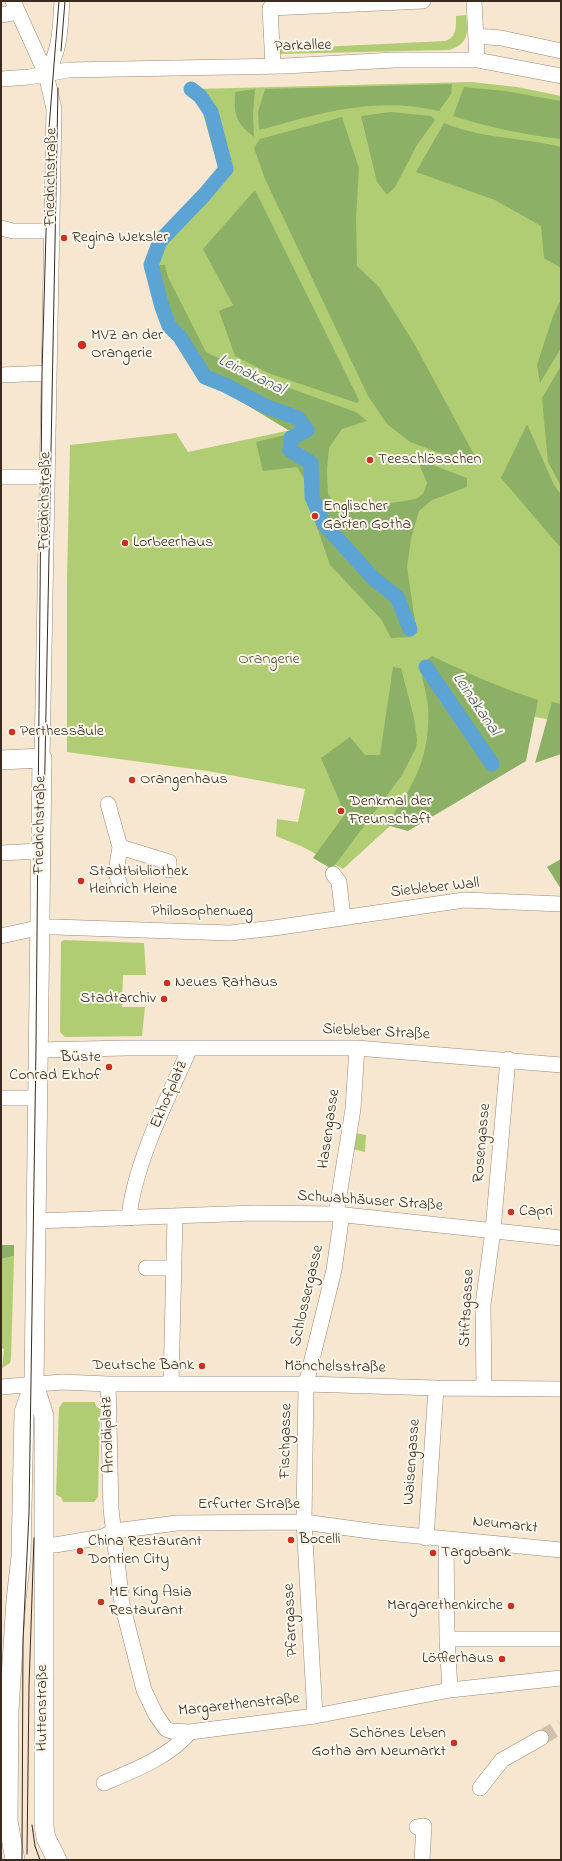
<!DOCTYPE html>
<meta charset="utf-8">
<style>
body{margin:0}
#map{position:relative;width:562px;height:1861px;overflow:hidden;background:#f7e6d0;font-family:"Indie Flower",sans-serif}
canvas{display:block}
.frame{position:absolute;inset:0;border:2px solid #3b2a1e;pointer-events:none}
</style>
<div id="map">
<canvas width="562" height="1861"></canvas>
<div class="frame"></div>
</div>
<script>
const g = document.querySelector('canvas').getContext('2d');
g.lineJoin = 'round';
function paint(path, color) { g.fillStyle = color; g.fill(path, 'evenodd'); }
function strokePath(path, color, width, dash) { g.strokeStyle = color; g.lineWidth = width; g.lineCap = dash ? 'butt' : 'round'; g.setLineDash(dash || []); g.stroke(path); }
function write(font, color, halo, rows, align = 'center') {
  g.font = font + ' "Indie Flower",sans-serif'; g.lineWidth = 4; g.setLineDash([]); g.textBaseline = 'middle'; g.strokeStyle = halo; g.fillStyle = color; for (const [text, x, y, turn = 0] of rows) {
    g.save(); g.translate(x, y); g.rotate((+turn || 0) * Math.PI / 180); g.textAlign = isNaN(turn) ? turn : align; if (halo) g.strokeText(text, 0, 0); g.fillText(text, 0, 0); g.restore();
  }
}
const green = new Path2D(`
 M466 15C468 33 469 44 449 50L277 54 278 49 445 41C457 37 456 27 456 16Z
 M471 82 517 87 561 96V722L444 699 434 775 390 826 343 869 303 847 276 836 277 819 298 822 305 789 208 771 67 752V579L70 445 176 433 188 452 291 430 203 380 167 330 149 265 158 239 191 206 219 170 196 89Z
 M64 940 144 943 146 975H123L122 1007H145L142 1036 65 1037 60 1032 61 942Z
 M354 1133 366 1135 365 1152 353 1149Z
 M14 1256 11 1358 10 1363 2 1368 4 1349 1 1348V1259Z
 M63 1402H95L96 1407 100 1408 98 1497 94 1502H63L61 1497 56 1495 59 1408Z`);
const forest = new Path2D(`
 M452 84 451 94 439 111C374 96 322 113 259 130L258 112 265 89Z
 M464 87 505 91 561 101V139C524 135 488 127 453 116Z
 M255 89 253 114 254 137C235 122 234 115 235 92Z
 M391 112 431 116 435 120 417 145 395 187 387 195 377 182 361 116Z
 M342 117 359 168 356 218 357 266 379 287 415 345 472 451 474 454 472 457 456 459 410 442 387 424 368 396 265 179 254 148 260 139Z
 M444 123C482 139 522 137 561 147V268L544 258 541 226 495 200 416 172Z
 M255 190 359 400 357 403 268 373 235 356 219 311 233 305 203 249Z
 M150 265H165L168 277 206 352 256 376 356 412 367 421 342 429 329 448 327 469 328 495 338 505 355 513 379 505 416 499 423 494 427 483 417 459 467 478V487L432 500 419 511 411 539 407 567 416 628 410 637 391 638 381 619 330 565 307 498 306 482 297 467 263 471 256 442 293 433 204 379 168 329Z
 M561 299V348L540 383 537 365 553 316Z
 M561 366V486L548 462 542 398Z
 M527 424 554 485 561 495V548L501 478Z
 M432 656C467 673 501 688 538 700L526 761 408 831 386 825C414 785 431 757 428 706 427 692 421 680 421 664Z
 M393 667 401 668 414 718 417 740 416 748 402 775 332 869 313 858 345 814 321 758 350 737 365 755H380Z
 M552 702 561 704V754L535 763Z
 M561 859V889L547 867Z
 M1 1245H14V1256L1 1259Z`);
const canal = new Path2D(`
 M191 89 200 96 211 112 226 169 205 194 160 241 151 265 162 307 169 326 180 337 205 377 225 385 265 406 298 418 307 430 291 438 290 450 311 463 312 497 324 524 374 579 397 597 410 629
 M426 667 492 764`);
const minorTunnel = new Path2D(`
 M541 1738 561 1726`);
const minor = new Path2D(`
 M13 1 46 74 54 109 42 758
 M474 1 477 60
 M1 15 18 12
 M476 36 501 38 561 51
 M273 66 270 8 423 1
 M46 74C61 49 60 29 62 1
 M1 79 29 77 68 70 285 66 394 60H477L561 76
 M1 228 13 231H51
 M1 375 48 373
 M1 477H47
 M108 804 120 847 116 872 120 886
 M120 847 169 862V870
 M1 853 40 851
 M333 874 339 882 343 918
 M1 936 42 927H55L230 933 274 928 464 900 561 904
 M38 1050 126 1048H357L561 1065
 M1 1098H37
 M336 1214 353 1109 357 1048
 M129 1218C134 1164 168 1098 190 1048
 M36 1221 254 1213 336 1214 561 1238
 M146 1268H174
 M108 1384 111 1509 122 1604 144 1690 156 1715 166 1729 171 1731 190 1732 315 1716 450 1690 561 1678
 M171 1384 175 1217
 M1 1387 62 1382 108 1384H306L436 1388 561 1389
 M484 1388 483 1305 493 1230 508 1059
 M426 1538 436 1388
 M446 1539 447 1639 450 1690
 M55 1545 102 1537 115 1531 177 1523 304 1522 377 1532 561 1550
 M447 1639H561
 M315 1716 304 1522 306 1384 334 1270 342 1214
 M104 1783C135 1770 169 1757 190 1732
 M480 1788 502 1760 541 1738
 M417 1827 424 1826 422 1860`);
const major = new Path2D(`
 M1 760 42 758 34 1384 44 1416V1827L46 1838 57 1860
 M15 1860 8 1821 9 1710 16 1600 21 1557 24 1412 34 1384`);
const tram = new Path2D(`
 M61 51 65 1
 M44 814 58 88
 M32 1825 35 1846 40 1860
 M27 1854 29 1686 34 1538
 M22 1860 23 1640 29 1513 36 1046 42 373 49 128 59 1`);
const markers = [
 [64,238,4,"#c8321e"],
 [82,345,5,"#c8321e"],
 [370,460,4,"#c8321e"],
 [315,516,4,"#c8321e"],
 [125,543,4,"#c8321e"],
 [12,732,4,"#c8321e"],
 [132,780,4,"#c8321e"],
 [341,811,4,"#c8321e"],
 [81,881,4,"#c8321e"],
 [167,983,4,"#c8321e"],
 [164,999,4,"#c8321e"],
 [109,1067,4,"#c8321e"],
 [511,1212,4,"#c8321e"],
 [202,1366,4,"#c8321e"],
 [291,1540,4,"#c8321e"],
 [80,1551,4,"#c8321e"],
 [433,1553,4,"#c8321e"],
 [101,1602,4,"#c8321e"],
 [511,1606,4,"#c8321e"],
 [502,1659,4,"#c8321e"],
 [454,1743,4,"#c8321e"]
];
const streetNames = [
 ["Parkallee",303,47,-2],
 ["Friedrichstraße",52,177,-89],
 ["Friedrichstraße",46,501,-89],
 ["Friedrichstraße",41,825,-89],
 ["Siebleber Wall",435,889,-6],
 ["Philosophenweg",202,912],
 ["Siebleber Straße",376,1033,3],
 ["Ekhofplatz",170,1095,-67],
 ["Hasengasse",330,1129,-82],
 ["Rosengasse",483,1143,-85],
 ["Schwabhäuser Straße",370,1202,4],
 ["Schlossergasse",308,1296,-77],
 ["Stiftsgasse",468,1308,-87],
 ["Mönchelsstraße",335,1368,1],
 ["Arnoldiplatz",109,1435,-92],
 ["Fischgasse",287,1441,-89],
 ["Waisengasse",413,1462,-86],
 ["Erfurter Straße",249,1505],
 ["Neumarkt",505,1526,6],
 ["Pfarrgasse",292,1620,-93],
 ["Margarethenstraße",239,1706,-6],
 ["Huttenstraße",43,1708,-90]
];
const poiNames = [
 ["Regina Weksler",72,238],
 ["MVZ an der",91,336],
 ["Orangerie",91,354],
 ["Teeschlösschen",378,460],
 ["Englischer",323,507],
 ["Garten Gotha",323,525],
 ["Lorbeerhaus",133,543],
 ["Perthessäule",20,732],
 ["Orangenhaus",140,780],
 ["Denkmal der",349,802],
 ["Freunschaft",349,820],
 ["Stadtbibliothek",89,872],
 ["Heinrich Heine",89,890],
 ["Neues Rathaus",175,983],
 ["Stadtarchiv",156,999,"right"],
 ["Büste",101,1058,"right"],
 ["Conrad Ekhof",101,1076,"right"],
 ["Capri",519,1212],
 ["Deutsche Bank",194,1366,"right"],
 ["Bocelli",299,1540],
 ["China Restaurant",88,1542],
 ["Dontien City",88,1560],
 ["Targobank",441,1553],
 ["ME King Asia",109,1593],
 ["Restaurant",109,1611],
 ["Margarethenkirche",503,1606,"right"],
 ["Löfflerhaus",494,1659,"right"],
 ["Schönes Leben",446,1734,"right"],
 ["Gotha am Neumarkt",446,1752,"right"]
];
const parkNames = [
 ["Orangerie",269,660]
];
const waterNames = [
 ["Leinakanal",251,376,26],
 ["Leinakanal",475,705,56]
];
paint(green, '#b0cd73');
paint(forest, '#8cb065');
strokePath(canal, '#5ba4d3', 15);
strokePath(minorTunnel, '#d1c0ac', 15, [15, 8]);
strokePath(minor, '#987', 16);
strokePath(major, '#987', 20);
strokePath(minor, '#fff', 15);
strokePath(major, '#fff', 19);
strokePath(tram, '#3b2a1e', 1);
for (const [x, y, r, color] of markers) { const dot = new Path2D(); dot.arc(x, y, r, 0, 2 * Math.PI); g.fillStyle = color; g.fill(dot); strokePath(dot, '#fbf7ec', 1.5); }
write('16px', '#3b2a1e', '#fbf7ec', streetNames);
write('16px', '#3b2a1e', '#fbf7ec', poiNames, 'left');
write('16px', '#585333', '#fbf7ec', parkNames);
write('italic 17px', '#485b66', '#fbf7ec', waterNames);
</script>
